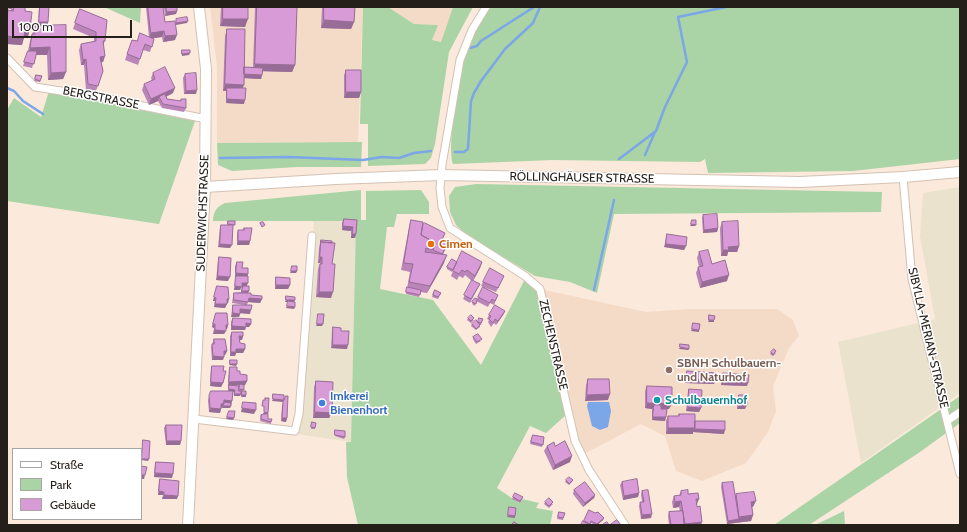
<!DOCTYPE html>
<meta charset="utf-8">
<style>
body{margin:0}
#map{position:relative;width:967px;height:532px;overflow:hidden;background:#fbe9db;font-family:Cabin,sans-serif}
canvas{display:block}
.frame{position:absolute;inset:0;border:8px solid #251f19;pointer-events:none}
.legend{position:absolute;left:12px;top:448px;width:130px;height:72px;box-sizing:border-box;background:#fff;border:1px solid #a8a5a3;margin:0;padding:5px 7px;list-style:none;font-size:12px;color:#251f19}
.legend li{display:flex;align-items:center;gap:8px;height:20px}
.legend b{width:20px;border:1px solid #a8a5a3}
.scale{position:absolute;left:12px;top:20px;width:120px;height:18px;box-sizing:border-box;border:2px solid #251f19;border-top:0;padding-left:5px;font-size:12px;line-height:14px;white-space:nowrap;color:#251f19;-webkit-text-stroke:3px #fff;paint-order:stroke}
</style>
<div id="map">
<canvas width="967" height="532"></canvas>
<div class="frame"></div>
<ul class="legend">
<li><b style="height:5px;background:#fff"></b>Straße</li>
<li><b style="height:11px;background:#aad4a5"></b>Park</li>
<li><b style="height:11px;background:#d89bd7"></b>Gebäude</li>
</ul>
<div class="scale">100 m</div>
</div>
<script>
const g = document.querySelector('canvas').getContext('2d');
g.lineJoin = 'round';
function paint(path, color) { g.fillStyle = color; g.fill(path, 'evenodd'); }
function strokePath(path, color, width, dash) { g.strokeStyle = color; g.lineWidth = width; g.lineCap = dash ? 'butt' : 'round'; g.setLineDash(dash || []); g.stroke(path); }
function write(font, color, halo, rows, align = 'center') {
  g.font = font + ' Cabin,sans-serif'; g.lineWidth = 3; g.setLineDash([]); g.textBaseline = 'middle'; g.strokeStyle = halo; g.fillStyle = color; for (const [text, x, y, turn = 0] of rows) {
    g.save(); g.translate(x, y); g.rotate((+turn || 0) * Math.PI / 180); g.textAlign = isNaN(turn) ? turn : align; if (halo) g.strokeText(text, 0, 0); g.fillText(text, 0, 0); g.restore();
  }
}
const commercial = new Path2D(`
 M960 187V393L861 463 838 342 935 319 920 236 923 193Z
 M314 220 356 221 351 442 297 434 302 410Z`);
const built = new Path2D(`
 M210 7H363L358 142 217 143V67Z
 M388 7H453L441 42 432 40 437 25 414 24Z
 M540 289 646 312 689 309H777L793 320 799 336 789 348 773 386 776 411 768 432 746 463 702 481 676 471 665 436 641 424 582 455Z`);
const green = new Path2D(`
 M104 7H141L140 23Z
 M363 7H388L414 24 438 25 432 40 441 42 453 7H473L449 52 435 144 431 158 425 164 368 166V124H360Z
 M491 7H960V159L853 171 708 173 705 159 700 162 553 160 453 164C446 142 462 57 472 36 477 26 485 16 491 7Z
 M49 91 195 121 159 224 7 201V110L14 98 41 117Z
 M362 142 361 167H297L232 171 218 165 217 143Z
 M476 184 882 192 881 212 614 214 597 293 570 282 535 276 468 236 456 225 450 212 449 196 455 187Z
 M361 190V220H366V191L421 190 429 202V214H397L394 227H387L380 289 433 300 481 365 526 277 540 289 568 413 546 433 530 426 497 488 519 503 522 499 539 503 536 508 553 511 550 525H358L347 477 346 442H351L356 221H213C213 211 217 207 225 203Z
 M960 396V423L920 452 809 525H774Z
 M844 511 845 525H815Z`);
const water = new Path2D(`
 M588 402H609L611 411 608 427 600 430 592 426 587 406Z`);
const stream = new Path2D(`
 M470 48 477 46 481 41 534 7
 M7 88 14 91 23 101 43 114
 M455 152H464L468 149 471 101 474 93 481 81 505 49 533 23 540 7
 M645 155 655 132
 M220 158 288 157 363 160 382 157 399 158 414 153 431 151
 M619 159 656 131 665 107 687 62 678 17 726 7
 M594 290 614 200`);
const street = new Path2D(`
 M486 7 472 30 460 60 442 165 440 188 442 207 450 228 525 276 540 289 575 441 589 470 625 525
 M7 58 35 87 94 96 206 119
 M903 177 912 279 960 474
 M194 419 295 431 299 414 312 236
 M947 421 960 412`);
const secondary = new Path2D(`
 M205 187 336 179 441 175 800 182 903 177 960 172
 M188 525 205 187 206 69 199 7`);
const wall = new Path2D(`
 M7 7H28V8H25V11L28 37 24 36 22 45 7 44V12L8 10H11V9L7 8Z
 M39 7H49L47 26 66 72 63 79 48 80 47 55H36L32 68 23 66 28 51 30 41 35 26H42H38Z
 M146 7H163L165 22 175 40 163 42 162 37 152 38 154 39 150 52 143 50 138 65 125 60 132 40 137 41 149 37Z
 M164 7H177V11L176 14 165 16Z
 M221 7H248L245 27 220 26Z
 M255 7H297L295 65 292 72 262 71V75L261 79 244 78 242 88 244 104 226 103V91H223L225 36 227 29 244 67H253Z
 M322 7H355L354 22 351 29 321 28Z
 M80 9 105 41 103 45 105 56 103 62H101L103 71 96 91 86 90 84 65H81L79 50 81 44 94 42V38L73 29Z
 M346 70 361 92 359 98H344V75Z
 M153 73 173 93 166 97 167 99 180 101 181 99 186 108 184 112 162 108 158 101 149 105 142 90 144 84 152 81 151 78Z
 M185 74 196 94H184L183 78Z
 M36 75 42 76 40 82 34 81Z
 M703 215 718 228 717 232 703 233 702 218Z
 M344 219 357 220 355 238H351V231L342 230V223Z
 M411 220 423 224 443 240 448 243 443 255 444 263 427 293 420 292 419 297 406 294 410 272 401 270 409 228Z
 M228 221 234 226H233L230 248 218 247 220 228 221 225H227Z
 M722 222 739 246 737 252H728L727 256H721L720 228Z
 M244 228 250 241 249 245H237V234L238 230H243Z
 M667 234 686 246 684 250 664 247 666 238Z
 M321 240 332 264 331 298 316 297 318 269 320 263H318L319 248Z
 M699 252 712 264 727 281 700 288 696 273 698 267H699L697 258Z
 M219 257 228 281 216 280 218 261Z
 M237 262 248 274 247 276V286L248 293 251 295 262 299 260 303 248 302 247 305 250 314 240 313 239 317H231L232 309 233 305H245L232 303 233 297 234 293 241 292 242 287 240 290H234L236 277H235V266Z
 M457 262H482L480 268 473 281 480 284 470 303 463 299 472 281 465 275 463 278 459 276 457 280 451 276 455 266 452 272 447 269V267Z
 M504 276 496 292 481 286 483 282Z
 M276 277 290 285 288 289H275V281Z
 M217 286 228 303H227L225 308 214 307 215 301H213Z
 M483 287 498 295 494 305 490 303 488 307 476 301 475 306 472 304 475 298 477 299Z
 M435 290 441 293 438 299 432 297Z
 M505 311 503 315 496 325 494 323 491 327 488 322 489 320 487 319 489 315Z
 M216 313 228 325 227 329H226L224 334H213L214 328 212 327Z
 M233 318 251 324 249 327H246L245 330H231V322Z
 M468 318 474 320 471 323 467 320Z
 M483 319 481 325H480V327L476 330 471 326 472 324 478 322Z
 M333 327 341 331 347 349 331 348 332 331Z
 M232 332 243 336 242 340H240V343L245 349 243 353H236L235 356H230V336Z
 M473 337 481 341 476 344 473 339Z
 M214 339 227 351 225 355H224L223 360H212L211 347Z
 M771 352 776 353 773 356 770 354Z
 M212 366 223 371V383L221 387 210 386 211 369Z
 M230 367 237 371 247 381 245 385H243V391L246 395V397H241L242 391H241L240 396H234V392L233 391 232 401 230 408H221L220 413 209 412 208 400 211 391H228L229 386H228L229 371ZM233 385H239V391H238Z
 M687 371 715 381 714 384 685 383V375Z
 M723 373 747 386 721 385V377Z
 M588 379 608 400 585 401 586 385Z
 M316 381 332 413 329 418H313L314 387Z
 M647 386 669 409H667L665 421 652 420V409L645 408V391Z
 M689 389 701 408 699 412 686 411 688 393Z
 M739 395 745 409H737V399Z
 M286 396 287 418 286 422 281 421 282 406Z
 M679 414 695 421 724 434 693 432V434H666V421L668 416H678Z
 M261 415 268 419 271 422V424L260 421Z
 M312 422 315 428V429H311Z
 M166 425 181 441 180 445H166L164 428Z
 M335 430 345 437 344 439 335 436Z
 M533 435 544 437 542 447 530 444Z
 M547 446H555L570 462 553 470 544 451Z
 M156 462 172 478 154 477 155 466Z
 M160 479 177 499H162L163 495H158L159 483Z
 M566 480H573L572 482 569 485 565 482Z
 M622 482 639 493 638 497 623 500 620 485Z
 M722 483 735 496 736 494 753 507H752L753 515 751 521 727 524 721 487Z
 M574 490 595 495 594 498 583 507 573 494Z
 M642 491 651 518 641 519 639 506 640 502H642L641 494Z
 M681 491 688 494 696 504 701 525H669L668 516 669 512 680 511 679 507 673 508 672 502 674 496H679Z
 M513 497H523L520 503 512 499Z
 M545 502 553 504 549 508 544 504Z
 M589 510 604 518 603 520 597 525H595L591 523 590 525H587L584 521Z
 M559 512 565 513 563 520 557 519Z`);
const shadedWall = new Path2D(`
 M7 7H12L11 9 7 8Z
 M177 11 176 14 165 16 167 12Z
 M223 19H248L245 27 220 26Z
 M324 20 354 22 351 29 321 28Z
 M188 21 187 23 176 25V23Z
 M39 22H48L47 26H38Z
 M25 29H30L28 37 22 36Z
 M164 31 162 37 149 39 151 33Z
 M177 35 175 40 163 42 165 36Z
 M7 36 24 38 22 45 7 44Z
 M50 47 47 55H28L30 48Z
 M190 53 189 55 182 56V54Z
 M105 56 103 62 98 63 100 57Z
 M86 59 84 65H81L83 60Z
 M255 64 295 65 292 72 253 71Z
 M66 72 63 79 48 80 51 73Z
 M243 74 262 75 261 79 241 78Z
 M225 84 244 85 241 92 227 88 226 91H223Z
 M175 88 173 93 161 99 159 97 158 101 149 105 151 99Z
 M197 90 196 94H184L186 91Z
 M346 92H361L359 98H344Z
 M227 99 245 100 244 104 226 103Z
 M691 224 696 225 695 226H690Z
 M343 226 353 227 351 231 342 230Z
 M718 228 717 232 703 233 704 230Z
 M352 234H356L355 238H351Z
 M238 241H250L249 245H237Z
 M220 244 232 245 230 248 218 247Z
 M666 244 686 246 684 250 664 247Z
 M739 246 737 252H728L727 256H721L723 250 728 247Z
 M447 255 444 263 427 293 430 286Z
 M320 257H322L320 263H318Z
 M482 262 480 268 473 281 475 276Z
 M291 271H297L296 273H290Z
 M236 273 248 274 247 278 235 277Z
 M729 275 727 281 700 288 702 282Z
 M218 276 230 277 228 281 216 280Z
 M242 283H248L246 287H241L240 290H234L235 286Z
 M276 285H290L288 289H275Z
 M242 291H249L248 293 241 292Z
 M319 292H333L331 298 316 297Z
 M214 297 216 298 215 301H213Z
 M249 298 262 299 260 303 247 302Z
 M227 299H229L228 303H225Z
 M286 300H295L294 302H285Z
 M215 304H227L225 308 214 307Z
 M287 306 295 307 294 309 286 308Z
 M240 309 251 310 250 314 239 313Z
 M505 311 503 315 496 325 498 321Z
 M233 313 240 314 239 317H231Z
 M709 320H714V322H708Z
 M246 323 251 324 249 327H246L245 330H231L232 326Z
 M213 324H215L214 328 212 327Z
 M317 324H323L322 326H316Z
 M226 325H228L227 329H225Z
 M692 329 699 330V332L691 331Z
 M215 330 226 331 224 334H213Z
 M239 336H243L242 340H238Z
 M333 345H348L347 349 331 348Z
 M680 347 689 349 688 350 679 349Z
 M236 349H245L243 353H236L235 356H230L231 352Z
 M224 351H227L225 355H223Z
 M213 356 224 357 223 360H212Z
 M230 364H237L236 366 229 365Z
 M686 379 715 381 714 384 685 383Z
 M247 381 245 385 228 386 229 382Z
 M722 381 748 383 747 386 721 385Z
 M211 382 223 383 221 387 210 386Z
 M229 389 235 390 234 392 228 391Z
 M234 394H241L240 396H234Z
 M610 394 608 400 585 401 587 395Z
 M242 395H246V397H241Z
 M273 399 284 400 283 402 272 401Z
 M224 400 232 401 231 405 224 404 223 408 220 407 221 404Z
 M647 403 672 404 669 409H653L654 405 652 409 645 408Z
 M739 405H747L745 409H737Z
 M223 406H231L230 408H223Z
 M688 407 701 408 699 412 686 411Z
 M210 408 221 409 220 413 209 412Z
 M242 408 256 410 254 414 241 412Z
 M264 412 268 413 267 415 263 414Z
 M315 412 332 413 329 418H313Z
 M227 417 234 418 233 420 226 419Z
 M653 417H666L665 421 652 420Z
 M282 418H287L286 422 281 421Z
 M668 428H695L725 430 724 434 693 432V434H666Z
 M167 441H181L180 445H166Z
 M572 456 570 462 553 470 555 465Z
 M142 459H149L148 461 141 460Z
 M155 473 173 474 172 478 154 477Z
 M141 475H145L144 479H141Z
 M159 491 164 492 163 495H158Z
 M639 493 638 497 623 500 624 496Z
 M164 495 178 496 177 499H162Z
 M595 495 594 498 583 507 585 503Z
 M696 499H699L697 504Z
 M681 501 679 507 673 508 675 502Z
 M756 501 753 507H749L751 502Z
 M652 514 651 518 641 519 642 515Z
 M508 515 515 516V518L507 517Z
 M753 515 751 521 727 524 728 521 739 519V517Z
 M604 518 603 520 597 525V524Z
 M702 522 701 525H685V524Z`);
const building = new Path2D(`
 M14 7H25V11L32 12 30 29H25L24 38 7 36V18L8 10 13 11Z
 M40 7H49L48 22H39Z
 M148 7H163L165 22 175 21 177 35 165 36 164 31 151 33Z
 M166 7H177V11L167 12Z
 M223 7H248V19H223Z
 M257 7H297L295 65 255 64Z
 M324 7H355L354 22 324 20Z
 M80 9 107 20 105 41H103L105 56 100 57 103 71 98 86 88 84 86 59 83 60 81 44 96 41V32L75 23Z
 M187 17 188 21 176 23V19Z
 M66 25V72L51 73 50 47 30 48 32 34H35V26Z
 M227 29H245L244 85 225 84Z
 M140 33 154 39 152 47 145 44 140 59 127 54 132 40 137 41Z
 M182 50H190V53L182 54Z
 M28 51H37L34 64 24 62Z
 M165 67 175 88 151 99 144 84 155 79 153 73Z
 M244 67 263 68 262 75 244 74Z
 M346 70H361V92H346Z
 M196 73 197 90 186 91 185 74Z
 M36 75 42 76 40 81 35 79Z
 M227 88H246L245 100 227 99Z
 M165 94 167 99 181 101V99H186V108L163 104 159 97Z
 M717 214 718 228 704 230 703 215Z
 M344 219 357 220 356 234H352L353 227 343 226Z
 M411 220 423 222 421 235 436 243 432 250 426 248 425 252 447 255 430 286 409 282 413 264 404 263Z
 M692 220H696V225L691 224Z
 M228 221H235V225L228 224Z
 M738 221 739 246 728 247 729 250H723L722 222Z
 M263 222 265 225 262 227 260 223Z
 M425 223 445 233 442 240 448 243 442 254 433 250 436 243 421 235 423 224Z
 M221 225H233L232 245 220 244Z
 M244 228H252L250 241H238V230H244Z
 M667 234 687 237 686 246 666 244Z
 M321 240 332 241V243L321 242Z
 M321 242 335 243 332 264H335L333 292H319L320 264H322V257H320Z
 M708 250 712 264 725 260 729 275 702 282 698 267 703 266 699 252Z
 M462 251 482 262 475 276 467 270 465 272 462 270 459 274 453 271Z
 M219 257 231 258 230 277 218 276Z
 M452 259 457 262 453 270 447 267Z
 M237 262H243L242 268H248V274L236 273Z
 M292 266H297V271H291Z
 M490 268 504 276 498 288 483 282Z
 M236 276H248V283H242V287L235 286Z
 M276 277 290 278V285H276Z
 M472 280 480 284 471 299 464 295Z
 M217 286 228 287 229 299H227V304H215L216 298 214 297Z
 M243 286H249V291H242Z
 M407 287 421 290 420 295 406 292Z
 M483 287 498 295 495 301 492 299 490 303 478 297Z
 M435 290 441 293 438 297 433 295Z
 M234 293H251V295L262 296V299L249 298 248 302 234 300Z
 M286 296 295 297V300H286Z
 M475 298 477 299 476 304 472 302Z
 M288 301 295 302V307L287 306Z
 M233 305H252L251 310 240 309V314L233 313Z
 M495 305 505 311 498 321 495 319 493 323 489 319 491 316 489 315Z
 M216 313H227L228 325H226V331L215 330V324H213Z
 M318 314H324L323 324H317Z
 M471 315 474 318 471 321 468 318Z
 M709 315 715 316 714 320H709Z
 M233 318 251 319V324L246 323V327L232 326Z
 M479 318 483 319 481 323 478 322Z
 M476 320 480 325 476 329 472 324Z
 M693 323 700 324 699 330 692 329Z
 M333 327 341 328V331H349L348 345H333Z
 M232 332H243V336H239L240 343 245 344V349H236V352H231Z
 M478 334 482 339 477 342 473 337Z
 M214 339H225L227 351H224V357L213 356 212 344H214Z
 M680 344 689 345V349L680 347Z
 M774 349 776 351 773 355 771 352Z
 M230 360H237V364H230Z
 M212 366H224L223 371H226L223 383 211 382Z
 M230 367H237V371H240V374L247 375V381L229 382Z
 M687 371 716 373 715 381 686 379Z
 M723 373 749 375 748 383 722 381Z
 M588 379H609L610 394 587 395Z
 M316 381 333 382 332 413 315 412Z
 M240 384 244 385V390L239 389Z
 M229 385 239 386 238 391H241V394H234L235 390 229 389Z
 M647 386 672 387V404L647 403Z
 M689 389 702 390 701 408 688 407Z
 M211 391H233L232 401 224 400V404H221V409L210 408 209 396Z
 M242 391H246V395H242Z
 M273 394 284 395V400L273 399Z
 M739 395H747V405H739Z
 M286 396H288L287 418H282L283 402Z
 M265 398H269L268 413 264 412V406H262L263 400H265Z
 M224 402 231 403V406H223Z
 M243 402 256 403V410L242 408Z
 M654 405H661V409H667L666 417H653Z
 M229 411H235L234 418 227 417Z
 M268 414V419H272L271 422 261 419V415Z
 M679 414H695V428H668V416H679Z
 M695 421H725V430L695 429Z
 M312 422 316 423 315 428 311 427Z
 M166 425H182L181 441H167Z
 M335 430 345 431V437L335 435Z
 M533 435 544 437 543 445 531 442Z
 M143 440 150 441 149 459H142Z
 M565 441 572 456 555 465 547 446 554 442 555 446Z
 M156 462 174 463 173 474 155 473Z
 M141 466 147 467 145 475H141Z
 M569 477 573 480 569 484 566 480Z
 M160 479 179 481 178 496 164 495V492L159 491Z
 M637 479 639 493 624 496 622 482Z
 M585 482 595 495 585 503 574 490Z
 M733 482 739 519 728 521 722 483Z
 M648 490 652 514 642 515 640 502H644L642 491Z
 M688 490V494L698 493 699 499H696L697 507 700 506 702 522 685 524 681 501 675 502 674 496 681 495V491Z
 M754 492 756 501 751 502 753 515 739 517 736 494Z
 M515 493 523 497 520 501 513 497Z
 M549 498 553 502 549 506 545 502Z
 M509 507 516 508 515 516 508 515Z
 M589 510 595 513 598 512 604 518 597 524 591 521 590 524 584 521Z
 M683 511 684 525H671L669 512Z
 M559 512 565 513 563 518 558 517Z
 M617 520 621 525H610Z
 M583 521 588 524 587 525H581Z
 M514 522 519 525H512Z
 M607 522 609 525H602Z`);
const markers = [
 [431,244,4,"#e8710a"],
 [669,370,4,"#8d6e63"],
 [657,400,4,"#0f9aa8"],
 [322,403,4,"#3f7fe0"]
];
const streetNames = [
 ["BERGSTRASSE",101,98,11],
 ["RÖLLINGHÄUSER STRASSE",582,178,1],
 ["SUDERWICHSTRASSE",203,213,-88],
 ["SIBYLLA-MERIAN-STRASSE",928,338,77],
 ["ZECHENSTRASSE",553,345,77]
];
const foodNames = [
 ["Cimen",439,244]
];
const educationNames = [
 ["SBNH Schulbauern-",677,363],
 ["und Naturhof",677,377]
];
const shopNames = [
 ["Imkerei",330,396],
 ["Bienenhort",330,410]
];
const cultureNames = [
 ["Schulbauernhof",665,400]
];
paint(commercial, '#ebe2cd');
paint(built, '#f4dbc8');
paint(green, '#aad4a5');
paint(water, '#7ba6e8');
strokePath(stream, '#7ba6e8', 2.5);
strokePath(street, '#d3c2b4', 9);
strokePath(secondary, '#d3c2b4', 12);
strokePath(street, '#fff', 7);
strokePath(secondary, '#fff', 10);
paint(wall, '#ba85b9');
paint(shadedWall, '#976c96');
paint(building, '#d89bd7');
strokePath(building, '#976c96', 1);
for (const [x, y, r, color] of markers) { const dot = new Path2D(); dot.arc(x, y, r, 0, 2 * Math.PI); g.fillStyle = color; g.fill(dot); strokePath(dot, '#fff', 1.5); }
write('12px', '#251f19', '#fff', streetNames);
write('bold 12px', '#c56008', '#fff', foodNames, 'left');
write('bold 12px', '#785e54', '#fff', educationNames, 'left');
write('bold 12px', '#366cbe', '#fff', shopNames, 'left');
write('bold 12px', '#0d838f', '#fff', cultureNames, 'left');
</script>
